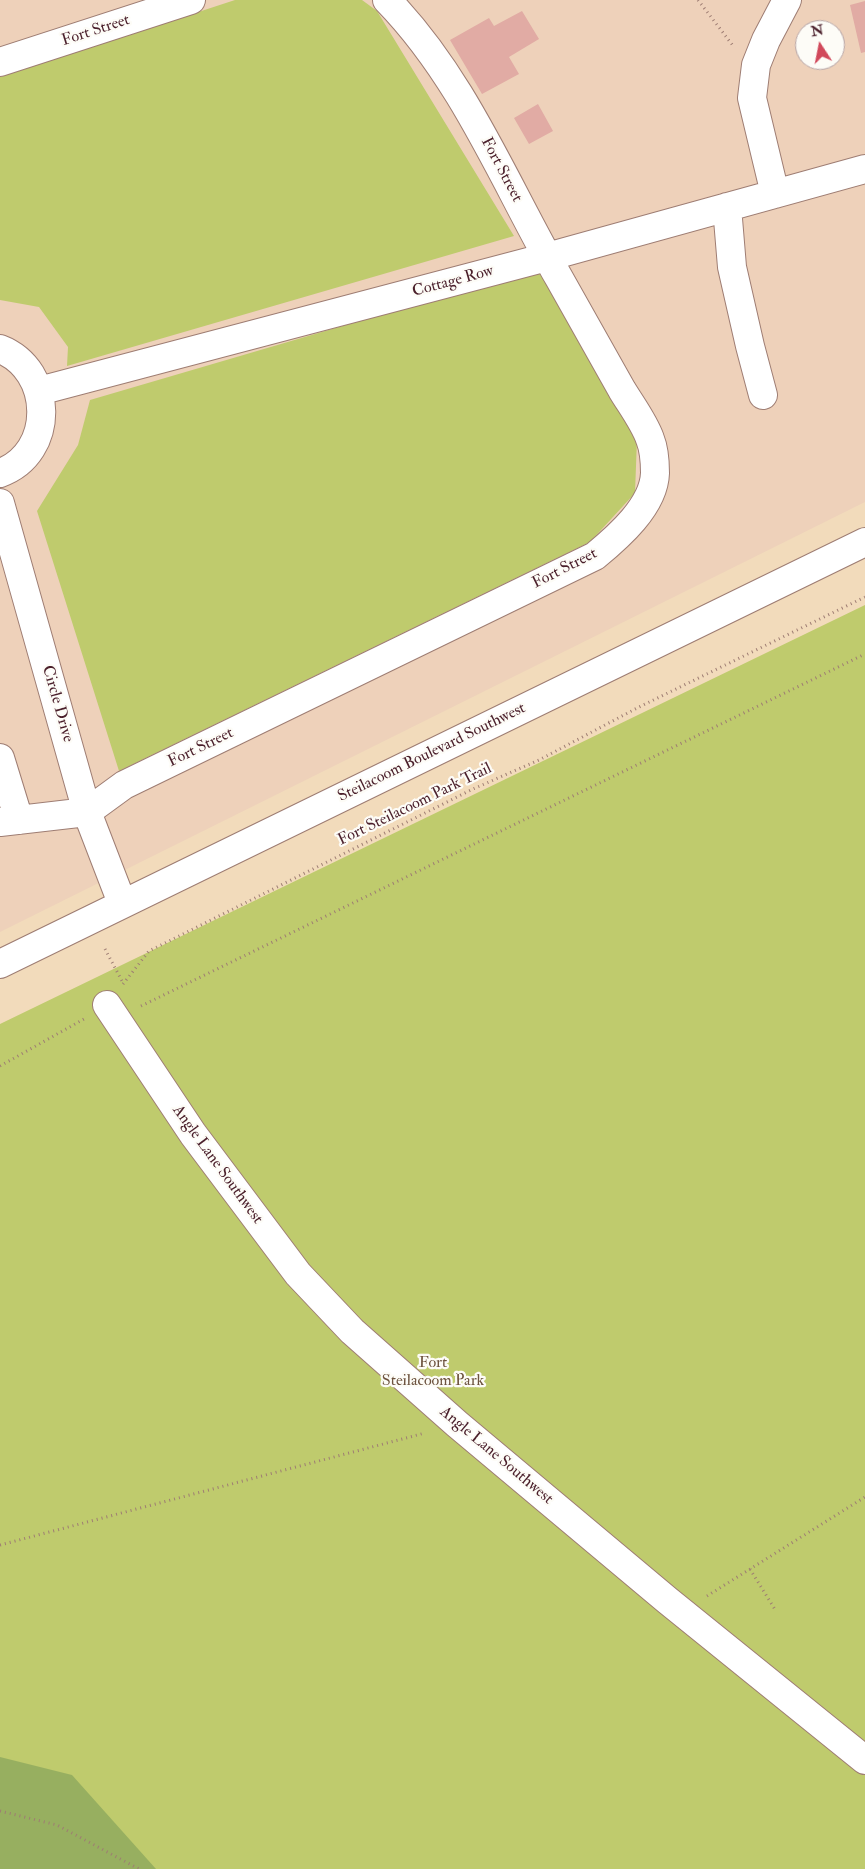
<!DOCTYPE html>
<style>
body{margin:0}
#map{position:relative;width:865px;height:1869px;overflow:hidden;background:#f2dbbb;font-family:"IM FELL Double Pica",serif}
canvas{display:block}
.north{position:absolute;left:795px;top:20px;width:50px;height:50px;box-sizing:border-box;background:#fdfcf7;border:1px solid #b5a4a5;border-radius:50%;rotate:349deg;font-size:14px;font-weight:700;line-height:20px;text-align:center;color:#4a1f2b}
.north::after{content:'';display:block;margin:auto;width:18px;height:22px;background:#d1495b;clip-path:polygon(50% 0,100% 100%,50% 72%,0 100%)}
</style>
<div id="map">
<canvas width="865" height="1869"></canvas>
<div class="north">N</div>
</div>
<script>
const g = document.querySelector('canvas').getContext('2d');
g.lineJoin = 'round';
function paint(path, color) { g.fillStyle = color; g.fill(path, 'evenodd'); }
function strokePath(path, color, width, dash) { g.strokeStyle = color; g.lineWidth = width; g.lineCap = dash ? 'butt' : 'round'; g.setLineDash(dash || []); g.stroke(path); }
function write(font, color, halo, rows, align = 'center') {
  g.font = font + ' "IM FELL Double Pica",serif'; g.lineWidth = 4.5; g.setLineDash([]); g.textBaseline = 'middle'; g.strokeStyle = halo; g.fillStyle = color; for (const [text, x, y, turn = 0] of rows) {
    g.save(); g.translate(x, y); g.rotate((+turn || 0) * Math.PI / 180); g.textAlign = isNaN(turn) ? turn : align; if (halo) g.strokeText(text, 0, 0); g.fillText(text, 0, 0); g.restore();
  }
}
const built = new Path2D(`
 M0 0H865V502L0 932ZM805 30H835V60H805Z`);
const green = new Path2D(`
 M235 0H362L377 11 514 236 67 366 68 347 39 307 0 300V77Z
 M540 268 637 439 635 493 590 542 119 771 37 511 78 445 90 400Z
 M865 605V1869H0V1024Z`);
const forest = new Path2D(`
 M0 1757 72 1775 156 1869H0Z`);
const building = new Path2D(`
 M865 1V52L861 53 850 5Z
 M522 11 539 39 509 57 519 74 482 94 450 40 489 18 494 26Z
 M538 104 553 131 529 144 514 118Z`);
const path = new Path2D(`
 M698 0 734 47
 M105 949 122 981
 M123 984 149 951 473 789 539 760 639 707 865 597
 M141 1006 865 654
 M0 1066 84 1019
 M0 1545 425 1433
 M750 1569 776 1611
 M707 1596 865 1497
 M0 1811 57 1825 139 1869`);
const minor = new Path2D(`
 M0 62 191 0
 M775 194 752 98 756 65 766 40 787 0
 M727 207 732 267 750 346 763 395
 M0 349C54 370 56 453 0 473
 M39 391 547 257 865 169
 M0 503 87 812 122 903
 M0 758 19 820
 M0 822 87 812 124 785 595 556C618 537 654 506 655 473 655 462 654 449 650 439 644 422 631 405 622 390 601 353 580 315 559 278 505 184 464 79 387 0
 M107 1005 193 1134 298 1274 352 1331 457 1424 667 1600 865 1760`);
const major = new Path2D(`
 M0 964 865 542`);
const streetNames = [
 ["Fort Street",96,31,-18],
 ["Fort Street",501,170,62],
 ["Cottage Row",453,282,-15],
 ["Fort Street",565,569,-27],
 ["Circle Drive",57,704,74],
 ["Fort Street",201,748,-26],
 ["Steilacoom Boulevard Southwest",432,753,-26],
 ["Fort Steilacoom Park Trail",415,805,-26],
 ["Angle Lane Southwest",217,1165,54],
 ["Angle Lane Southwest",496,1456,40]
];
const parkNames = [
 ["Fort",433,1364],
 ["Steilacoom Park",433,1382]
];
paint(built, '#eed1ba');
paint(green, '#bfcb6d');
paint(forest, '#97af60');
paint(building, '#e1aba4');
strokePath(minor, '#9e7d73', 30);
strokePath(major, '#9e7d73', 30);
strokePath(path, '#9e7d73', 3, [1, 4]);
strokePath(minor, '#fff', 28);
strokePath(major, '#fff', 28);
write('16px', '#4a1f2b', '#fdfcf7', streetNames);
write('16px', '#6d533f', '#fdfcf7', parkNames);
</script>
